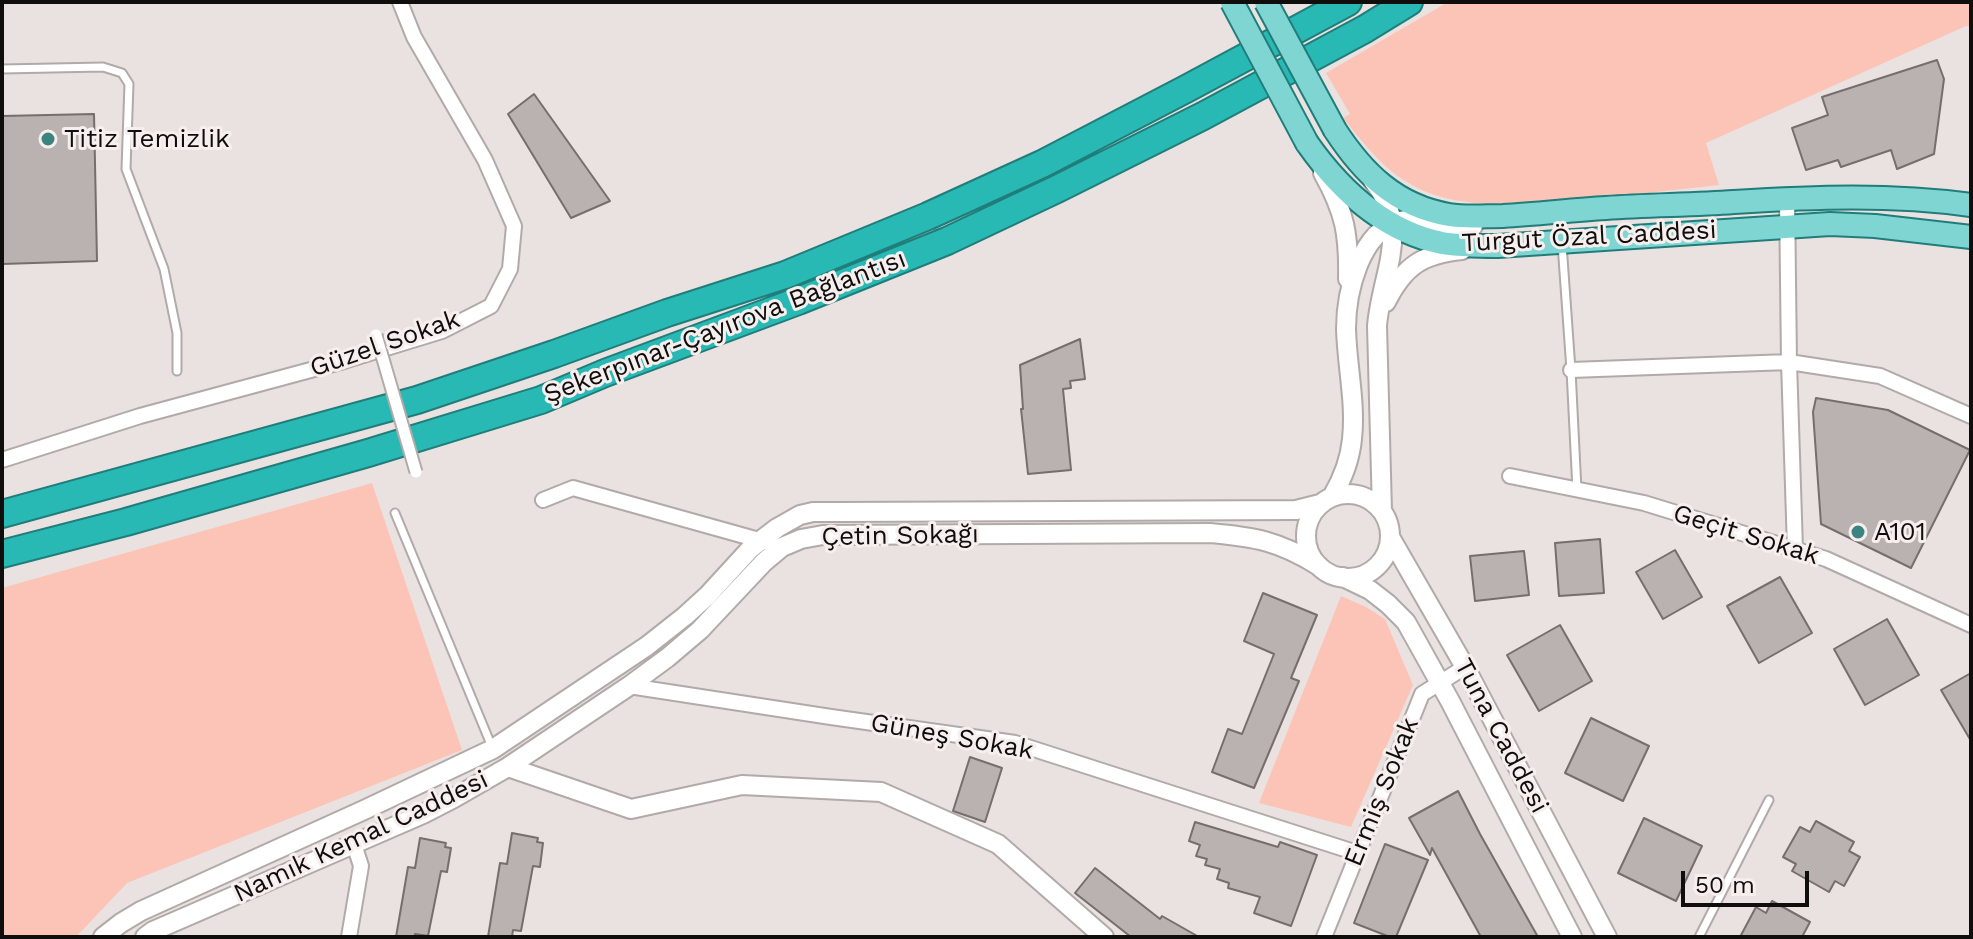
<!DOCTYPE html>
<meta charset="utf-8">
<style>
body{margin:0}
#map{position:relative;width:1973px;height:939px;overflow:hidden;background:#e9e2e0;font-family:"Work Sans",sans-serif}
canvas{display:block}
.frame{position:absolute;inset:0;border:4px solid #100e0d;pointer-events:none}
.scale{position:absolute;left:1681px;top:871px;width:128px;height:36px;box-sizing:border-box;border:4px solid #100e0d;border-top:0;padding-left:10px;font-size:24px;line-height:28px;white-space:nowrap;color:#100e0d;-webkit-text-stroke:6px #f7efed;paint-order:stroke}
</style>
<div id="map">
<canvas width="1973" height="939"></canvas>
<div class="frame"></div>
<div class="scale">50 m</div>
</div>
<script>
const g = document.querySelector('canvas').getContext('2d');
g.lineJoin = 'round';
function paint(path, color) { g.fillStyle = color; g.fill(path, 'evenodd'); }
function strokePath(path, color, width, dash) { g.strokeStyle = color; g.lineWidth = width; g.lineCap = dash ? 'butt' : 'round'; g.setLineDash(dash || []); g.stroke(path); }
function write(font, color, halo, rows, align = 'center') {
  g.font = font + ' "Work Sans",sans-serif'; g.lineWidth = 6; g.setLineDash([]); g.textBaseline = 'middle'; g.strokeStyle = halo; g.fillStyle = color; for (const [text, x, y, turn = 0] of rows) {
    g.save(); g.translate(x, y); g.rotate((+turn || 0) * Math.PI / 180); g.textAlign = isNaN(turn) ? turn : align; if (halo) g.strokeText(text, 0, 0); g.fillText(text, 0, 0); g.restore();
  }
}
const green = new Path2D(`
 M1448 2H1971V26H1966L1706 143 1719 185C1669 191 1618 196 1568 200 1514 203 1455 212 1407 182 1380 166 1363 142 1343 118L1350 114 1326 73Z
 M372 483 462 750 127 883 76 937H2V588Z
 M1341 596 1366 607 1385 619 1413 685 1351 827 1259 803Z`);
const building = new Path2D(`
 M1937 60 1944 79 1934 154 1897 169 1891 150 1841 167 1838 160 1806 170 1792 128 1828 115 1822 97Z
 M534 94 610 201 571 218 508 114Z
 M94 114 97 261 2 264V116Z
 M1080 339 1085 379 1070 381 1071 388 1063 389 1071 470 1028 474 1021 409H1023L1020 365Z
 M1816 398 1888 410 1970 450 1911 568 1821 524 1813 412Z
 M1600 539 1604 593 1559 596 1555 543Z
 M1675 550 1702 597 1663 619 1636 572Z
 M1524 551 1529 595 1475 601 1470 556Z
 M1780 577 1812 633 1759 663 1727 606Z
 M1263 593 1317 615 1291 678 1299 681 1254 788 1212 772 1228 729 1242 734 1274 654 1244 641Z
 M1887 619 1919 675 1865 705 1834 649Z
 M1560 625 1592 681 1539 711 1507 655Z
 M1971 673V741L1941 690Z
 M1591 718 1649 746 1623 801 1565 773Z
 M970 757 1002 768 985 822 953 811Z
 M1458 791 1480 834 1538 937H1481L1432 848 1430 855 1409 818Z
 M1644 818 1702 846 1676 901 1618 873Z
 M1816 821 1854 842 1849 851 1860 857 1844 886 1835 881 1829 892 1792 871 1796 864 1783 857 1800 827 1810 832Z
 M1195 822 1278 847 1280 842 1317 855 1291 926 1254 913 1260 897 1228 888 1229 883 1217 879 1220 869 1205 865 1207 859 1196 856 1200 845 1189 841Z
 M512 833 538 838 537 842 543 843 540 867 533 866 521 931 513 930 512 937H488L500 863 507 864Z
 M420 838 446 843 445 847 451 848 447 872 441 871 428 936 415 934 414 937H396L408 867 415 868Z
 M1385 844 1428 860 1396 937H1390L1354 923Z
 M1095 868 1160 919 1162 916 1199 937H1131L1075 893Z
 M1772 901 1810 922 1802 937H1740L1756 907 1766 913Z`);
const service = new Path2D(`
 M2 69 103 67 122 73 129 84 126 169 164 269 177 333V371
 M1562 244 1571 370 1577 490
 M395 513 492 747
 M1699 937 1769 800`);
const minor = new Path2D(`
 M1787 198 1789 362 1795 549
 M1571 370 1789 362 1880 376 1971 416
 M2 460 140 416 344 361 442 331 491 306 510 269 514 226 485 160 414 37 400 2
 M1510 476 1644 503 1826 559 1971 625
 M543 500 573 488 766 542
 M629 686 831 717 1015 743 1357 853
 M349 937 361 866 354 844
 M1324 937 1422 694 1465 667`);
const tertiary = new Path2D(`
 M1323 173C1345 212 1349 235 1348 279
 M1373 181C1412 227 1381 275 1377 326L1382 511
 M1386 302C1404 266 1422 254 1462 250
 M1306 536a42 42 0 1 1 84 0a42 42 0 1 1-84 0Z
 M1332 497C1343 478 1350 461 1352 439 1356 403 1347 366 1346 329 1346 293 1360 231 1400 221 1414 217 1429 223 1442 225 1453 227 1463 227 1473 226
 M1390 537 1465 667 1607 937
 M1343 577 1370 590 1388 604 1406 622 1450 701 1572 937
 M508 767 631 809 742 785 881 792 998 844 1104 937
 M103 937 121 923 141 911 364 810 493 749 647 646 685 616 707 596 751 548 777 528 800 515 813 512H838L1296 510 1320 504
 M145 937 153 931 423 814 454 798 508 767 629 686 667 658 700 630 764 562 782 547 801 539 823 535 1210 533C1255 537 1279 541 1319 566`);
const primary = new Path2D(`
 M1335 130C1363 173 1396 206 1449 215 1466 218 1485 216 1503 216 1538 214 1572 210 1606 208 1649 205 1692 205 1734 202 1813 197 1892 194 1971 205
 M1307 143C1340 190 1383 231 1442 243 1460 246 1480 246 1498 246L1830 224 1875 226 1971 237`);
const motorway = new Path2D(`
 M2 514 417 400 554 354 667 313 785 275 928 216 1042 164 1186 89 1348 2
 M2 554 126 522 368 453 541 400 605 373 798 301 947 241 1057 189 1203 116 1365 29 1409 2`);
const pedestrianBridge = new Path2D(`
 M376 335 416 472`);
const primaryBridge = new Path2D(`
 M1232 2 1307 143
 M1266 2 1335 130`);
const markers = [
 [48,139,8,"#3c8481"],
 [1858,532,8,"#3c8481"]
];
const poiNames = [
 ["Titiz Temizlik",64,139],
 ["A101",1874,532]
];
const streetNames = [
 ["Turgut Özal Caddesi",1589,237,-3],
 ["Şekerpınar-Çayırova Bağlantısı",725,327,-21],
 ["Güzel Sokak",385,344,-19],
 ["Geçit Sokak",1746,535,17],
 ["Çetin Sokağı",900,536,-1],
 ["Tuna Caddesi",1501,736,62],
 ["Güneş Sokak",952,737,10],
 ["Ermiş Sokak",1382,792,-68],
 ["Namık Kemal Caddesi",361,837,-25]
];
paint(green, '#fcc4b7');
paint(building, '#b9b2b0');
strokePath(building, '#746e6c', 2);
strokePath(service, '#b1aaa8', 11);
strokePath(minor, '#b1aaa8', 18);
strokePath(tertiary, '#b1aaa8', 22);
strokePath(primary, '#207d7a', 26);
strokePath(motorway, '#207d7a', 30);
strokePath(service, '#fff', 7);
strokePath(minor, '#fff', 14);
strokePath(tertiary, '#fff', 18);
strokePath(primary, '#7fd5d2', 22);
strokePath(motorway, '#29b9b4', 26);
strokePath(pedestrianBridge, '#b1aaa8', 15, []);
strokePath(primaryBridge, '#207d7a', 26, []);
strokePath(pedestrianBridge, '#fff', 11);
strokePath(primaryBridge, '#7fd5d2', 22);
for (const [x, y, r, color] of markers) { const dot = new Path2D(); dot.arc(x, y, r, 0, 2 * Math.PI); g.fillStyle = color; g.fill(dot); strokePath(dot, '#f7efed', 3); }
write('26px', '#100e0d', '#f7efed', poiNames, 'left');
write('26px', '#100e0d', '#f7efed', streetNames);
</script>
